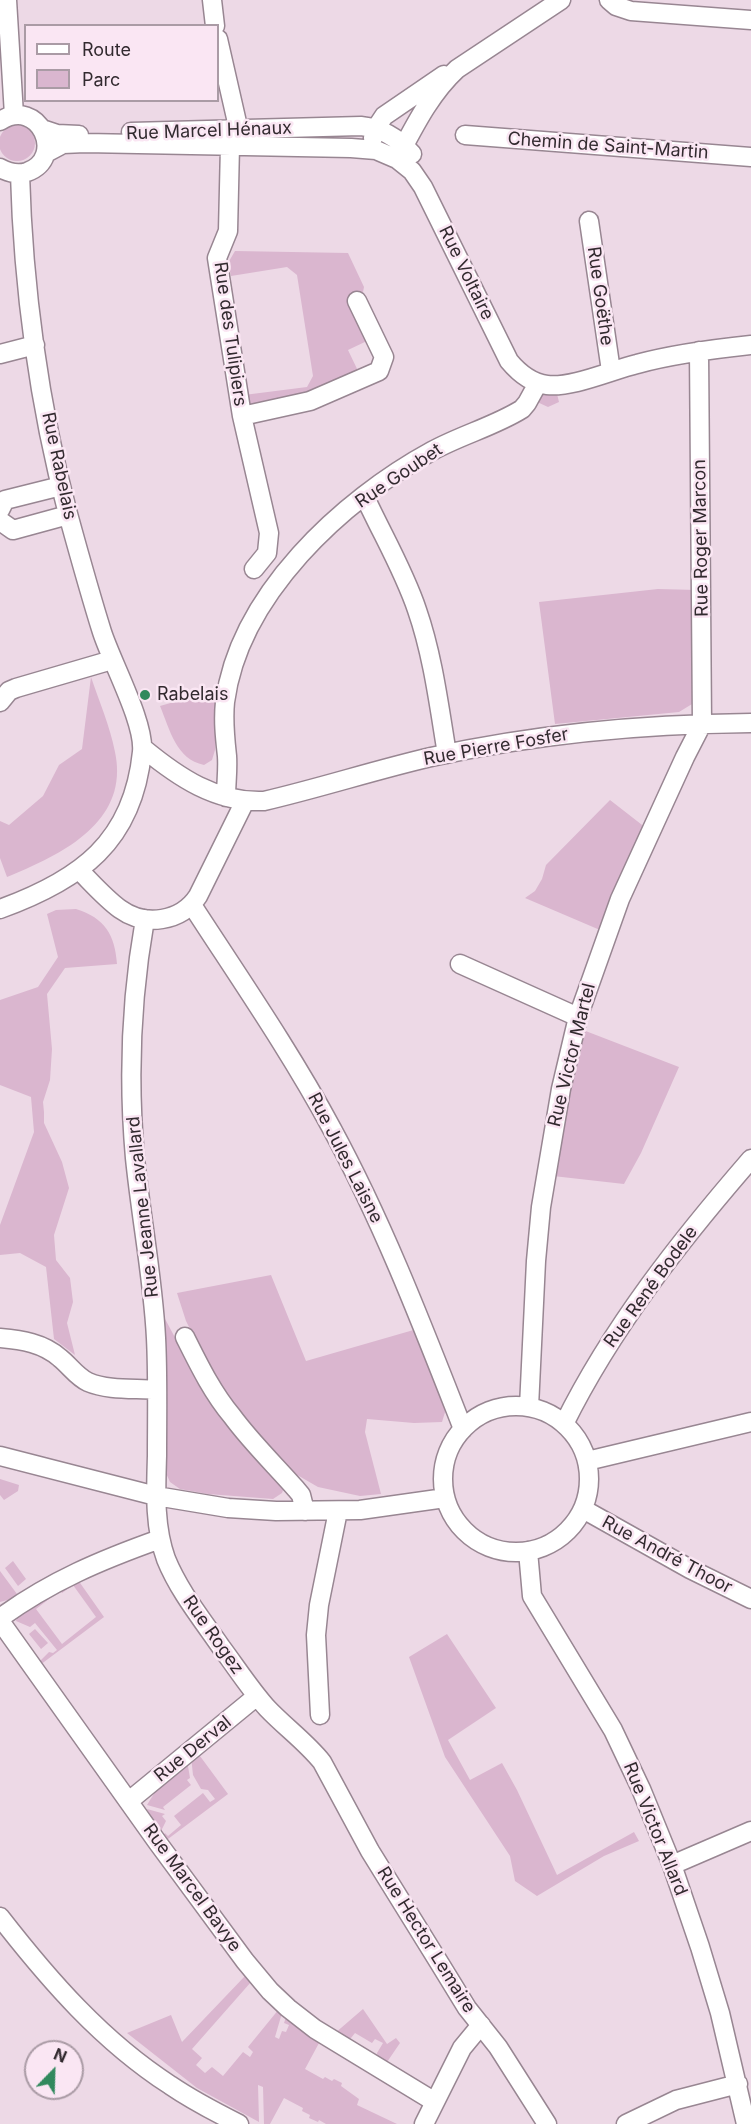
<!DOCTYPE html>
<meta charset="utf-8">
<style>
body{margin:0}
#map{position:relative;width:751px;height:2124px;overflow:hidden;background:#edd9e6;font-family:Inter,sans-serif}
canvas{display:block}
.legend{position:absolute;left:24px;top:24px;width:195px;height:78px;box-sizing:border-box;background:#fae6f3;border:2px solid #aa9ba5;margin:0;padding:8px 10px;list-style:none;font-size:18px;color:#322a2f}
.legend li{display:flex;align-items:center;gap:12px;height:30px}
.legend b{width:30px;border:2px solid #aa9ba5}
.north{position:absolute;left:24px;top:2040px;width:60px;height:60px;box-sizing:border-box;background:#fae6f3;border:2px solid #aa9ba5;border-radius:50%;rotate:23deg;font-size:16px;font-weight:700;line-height:24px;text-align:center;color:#322a2f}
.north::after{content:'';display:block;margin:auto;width:21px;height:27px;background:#31895d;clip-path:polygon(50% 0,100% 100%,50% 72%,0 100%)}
</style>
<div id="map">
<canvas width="751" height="2124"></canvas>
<ul class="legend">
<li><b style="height:8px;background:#fff"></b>Route</li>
<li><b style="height:16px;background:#dab6cf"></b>Parc</li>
</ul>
<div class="north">N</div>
</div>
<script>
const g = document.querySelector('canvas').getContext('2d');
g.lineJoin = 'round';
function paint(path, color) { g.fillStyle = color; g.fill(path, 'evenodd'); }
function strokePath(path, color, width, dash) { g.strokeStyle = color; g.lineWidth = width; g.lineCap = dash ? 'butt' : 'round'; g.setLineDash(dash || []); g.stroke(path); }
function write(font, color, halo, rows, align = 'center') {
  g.font = font + ' Inter,sans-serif'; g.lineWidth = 5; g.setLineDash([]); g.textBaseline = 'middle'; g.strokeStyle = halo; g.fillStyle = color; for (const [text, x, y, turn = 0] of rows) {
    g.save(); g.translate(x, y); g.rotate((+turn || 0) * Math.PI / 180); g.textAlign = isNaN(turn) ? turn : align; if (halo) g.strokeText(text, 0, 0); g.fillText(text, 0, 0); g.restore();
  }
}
const green = new Path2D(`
 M-1 143a18 18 0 1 1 36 0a18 18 0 1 1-36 0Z
 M235 251 348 253 364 287 363 292 348 299 369 340 348 350 359 373C335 383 269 411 246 403L244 395 307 387 313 376 297 275 287 267 231 276 228 263Z
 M551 393 557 394 559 402 548 407 535 401 541 395Z
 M658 589 697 590V701L679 712 555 724 539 602Z
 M91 677C99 701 110 726 115 752 130 823 60 855 7 877L0 858V821L9 825 43 796 59 765 82 749Z
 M216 690 215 750 212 760 204 765C176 759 170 730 160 706Z
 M610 800 646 828 600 930 525 898 535 891 542 879 546 865Z
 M76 909C105 918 115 935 117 964L65 968 47 994 52 1049 50 1080 43 1102 44 1112V1123L62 1162 69 1188 54 1235 56 1260 70 1278 73 1302 67 1323 75 1355 54 1339 46 1267 20 1253 0 1255V1225L34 1132 31 1097 0 1085V1000L38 987 58 957 47 914 56 910Z
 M583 1030 679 1067 641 1153 624 1184 553 1176 561 1131Z
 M271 1275 306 1361 417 1329 446 1409 442 1422 414 1423 367 1419 365 1432 381 1494 360 1496 318 1487 292 1472 226 1400 186 1321 177 1293Z
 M164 1317 194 1373 284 1488 282 1493 273 1499 208 1494 180 1489 170 1482 165 1471 167 1406Z
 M0 1479 19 1485 18 1491 4 1500 0 1495Z
 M13 1561 26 1579 18 1586 5 1568Z
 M0 1571 17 1594 11 1599 0 1602Z
 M78 1580 104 1617 40 1665 38 1663 49 1652 53 1653 57 1650 35 1623 30 1627 16 1621 18 1615 46 1595 49 1599 36 1609 62 1644 96 1617 73 1585 62 1593 58 1588Z
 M35 1629 48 1643 41 1649 29 1634Z
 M447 1634 496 1708 448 1740 470 1780 502 1763 517 1790 557 1875 634 1832 639 1841 604 1856 537 1896 515 1881 510 1856 445 1757 409 1657Z
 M197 1752 228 1794 164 1842 162 1839 165 1833 168 1836 181 1825 174 1816 203 1793 210 1802 215 1799 208 1790 201 1789 193 1775 191 1756Z
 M187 1760 190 1778 187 1780 191 1785 163 1807 165 1810 147 1805 155 1792 153 1789Z
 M147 1809 165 1814 162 1816 166 1821 159 1835Z
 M245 1976 251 1982 192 2049 202 2058 196 2065 205 2073 212 2067 223 2076 243 2052 250 2057 253 2052 248 2047 279 2009 282 2013 275 2037 279 2039 282 2031 286 2032 289 2025 284 2023 286 2017 319 2043 305 2069 323 2079 325 2077 332 2081 334 2079 342 2083 341 2086 359 2099 357 2105 397 2124H326L319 2120 318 2122 309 2118 310 2115 302 2111 303 2108 284 2098 270 2124H264L263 2087 258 2085 259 2122 197 2088 127 2033 171 2015 182 2042Z
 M363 2009 387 2044 396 2038 400 2043 385 2065 378 2061 377 2053 383 2043 375 2039 372 2043 355 2033 351 2038 343 2040 334 2034Z`);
const street = new Path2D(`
 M7 0 14 115
 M212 0 215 26
 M609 0 616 6 631 11 751 20
 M218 39 241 140
 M0 121C39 96 67 158 27 172 17 175 9 173 0 168
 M42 129 57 134 79 135
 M131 132 361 126C382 128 399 139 412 154
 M465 135 751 157
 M373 138 376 128 384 116 444 75
 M230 146 228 231 217 258 242 416 269 533 267 553 254 569
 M46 153 63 144 85 143 351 148 376 150 397 159C414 127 430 94 457 69L561 0
 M397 159 412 171 423 187 509 361C519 373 531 383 547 385 572 388 612 370 637 364 674 354 713 349 751 345
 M589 221 611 371
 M0 354 35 345
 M242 416 310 401 379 371 384 357 357 301
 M365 497C382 534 404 571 417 610 433 656 439 706 447 754
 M0 510 5 500 61 486
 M0 521 13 530 68 515
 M0 702 9 691 16 688 112 660
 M143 748C178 777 216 803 264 801 320 788 375 770 431 757 536 734 643 724 751 723
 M226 797C226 784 228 770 227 756 225 738 223 721 225 702 239 595 342 500 432 451 461 435 495 426 522 409L527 403 538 383
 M79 870C92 883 105 898 120 909 145 927 181 922 198 896L245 801
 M192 905C240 979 290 1051 332 1129 384 1225 423 1327 463 1429
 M0 909C80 880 133 842 142 752 145 723 112 663 102 632 90 594 79 554 68 514 39 406 23 286 20 174
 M145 919C131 998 128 1079 135 1158 141 1218 153 1278 156 1338 158 1377 157 1416 157 1456 156 1490 154 1526 166 1559 179 1591 201 1618 221 1647 236 1667 250 1689 267 1708 285 1727 306 1742 322 1762L370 1851 440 1964 467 2008 498 2047 547 2124
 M460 964 578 1017
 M185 1337C199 1365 212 1392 232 1416 251 1442 275 1465 296 1489L301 1495 305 1511
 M0 1338C22 1340 43 1343 60 1358 70 1366 77 1377 88 1382 109 1391 135 1388 157 1390
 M443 1479a73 73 0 1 1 146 0a73 73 0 1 1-146 0Z
 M529 1407 536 1261 541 1207 561 1089 578 1017 620 899 685 757 702 724 699 351
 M564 1424C612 1327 680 1241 751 1159
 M0 1456 156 1496 228 1508 276 1511 360 1510 445 1498
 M587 1461 751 1422
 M583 1509 690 1569 751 1599
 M528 1551 532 1596 613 1730 641 1789 672 1865 700 1947 720 2013 746 2124
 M0 1618C51 1581 101 1560 160 1539
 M0 1621 158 1843 245 1961 270 1991 288 2008 315 2029 435 2102
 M320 1715 316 1635 319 1605 338 1511
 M129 1801 257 1696
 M672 1865 751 1831
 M0 1917C49 1980 102 2041 170 2085 192 2100 215 2112 239 2124
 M424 2124 462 2048 481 2025
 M626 2124 676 2100 738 2084`);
const markers = [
 [145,695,6,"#31895d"]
];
const streetNames = [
 ["Rue Marcel Hénaux",209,131,-2],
 ["Chemin de Saint-Martin",608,146,4],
 ["Rue Voltaire",466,273,64],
 ["Rue Goëthe",600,296,82],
 ["Rue des Tulipiers",230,334,82],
 ["Rue Rabelais",59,466,78],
 ["Rue Goubet",399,476,-34],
 ["Rue Roger Marcon",701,538,-91],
 ["Rue Pierre Fosfer",496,747,-10],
 ["Rue Victor Martel",572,1055,-76],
 ["Rue Jules Laisne",345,1158,63],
 ["Rue Jeanne Lavallard",143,1207,-96],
 ["Rue René Bodele",651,1287,-54],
 ["Rue André Thoor",667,1555,28],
 ["Rue Rogez",213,1635,55],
 ["Rue Derval",193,1749,-39],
 ["Rue Victor Allard",655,1829,68],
 ["Rue Marcel Bavye",192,1888,54],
 ["Rue Hector Lemaire",426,1940,58]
];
const poiNames = [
 ["Rabelais",157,695]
];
paint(green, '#dab6cf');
strokePath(street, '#988692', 21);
strokePath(street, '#fff', 18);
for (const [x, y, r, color] of markers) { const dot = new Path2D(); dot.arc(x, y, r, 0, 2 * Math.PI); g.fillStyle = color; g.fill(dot); strokePath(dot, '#fae6f3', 2); }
write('18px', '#322a2f', '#fae6f3', streetNames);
write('18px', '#322a2f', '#fae6f3', poiNames, 'left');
</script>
